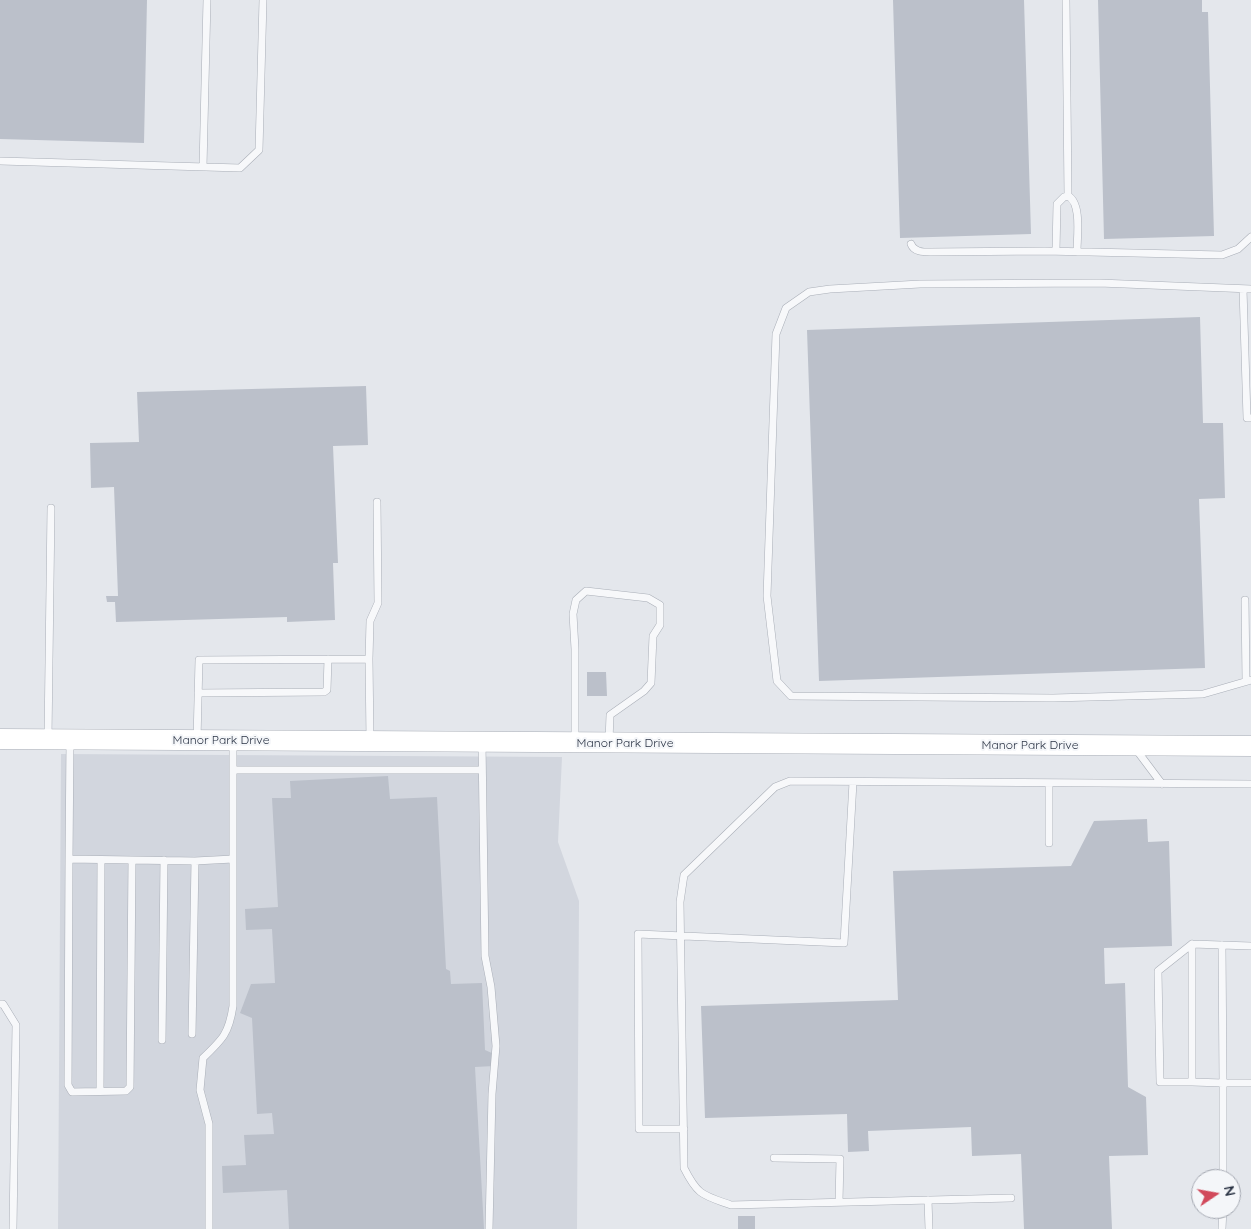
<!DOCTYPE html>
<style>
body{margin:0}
#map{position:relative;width:1251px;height:1229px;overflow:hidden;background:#e4e7ec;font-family:Quicksand,sans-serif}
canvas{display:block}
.north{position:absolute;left:1191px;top:1169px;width:50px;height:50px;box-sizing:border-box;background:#f4f6f9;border:1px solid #a4a8b1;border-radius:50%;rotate:78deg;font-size:14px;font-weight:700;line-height:20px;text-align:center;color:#2b3445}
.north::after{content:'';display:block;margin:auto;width:18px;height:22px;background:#d1495b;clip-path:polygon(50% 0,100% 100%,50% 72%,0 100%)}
</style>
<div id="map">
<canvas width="1251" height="1229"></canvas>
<div class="north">N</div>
</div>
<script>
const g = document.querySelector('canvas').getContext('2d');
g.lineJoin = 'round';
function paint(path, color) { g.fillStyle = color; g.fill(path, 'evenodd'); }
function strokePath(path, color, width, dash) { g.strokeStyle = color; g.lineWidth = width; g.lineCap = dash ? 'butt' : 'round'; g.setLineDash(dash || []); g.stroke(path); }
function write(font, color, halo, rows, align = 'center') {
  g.font = font + ' Quicksand,sans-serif'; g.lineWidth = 4; g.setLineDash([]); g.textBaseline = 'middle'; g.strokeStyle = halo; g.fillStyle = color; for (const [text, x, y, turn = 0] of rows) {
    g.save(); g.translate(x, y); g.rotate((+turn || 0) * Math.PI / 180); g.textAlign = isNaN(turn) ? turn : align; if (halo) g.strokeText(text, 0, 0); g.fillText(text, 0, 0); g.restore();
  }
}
const built = new Path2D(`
 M61 754 562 757 558 842 579 901 577 1229H58Z`);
const building = new Path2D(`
 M0 0H147L144 143 0 139Z
 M893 0H1024L1031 234 900 238Z
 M1098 0H1202V12H1208L1214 236 1104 239Z
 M1200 317 1203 423H1223L1225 498 1199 499 1205 668 819 681 807 330Z
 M366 386 368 445 333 446 338 563H333L335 620 287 622V617L116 622 115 602H107L106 596H118L114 487 91 488 90 443 139 442 137 392Z
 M587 672H606L607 696H587Z
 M388 776 390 799 437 797 446 969 450 971 451 984 482 983 485 1050 494 1054V1066L475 1067 484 1229H289L287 1190 223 1193 222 1166 246 1165 244 1135 274 1134 272 1113 257 1114 252 1018 240 1013 251 984 275 983 272 929 246 930 245 909 278 907 272 798H291L290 781Z
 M1147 819 1148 842 1169 841 1172 946 1104 948 1105 984 1125 983 1128 1087 1146 1097 1148 1155 1109 1156 1112 1229H1024L1021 1154 972 1156 971 1127 868 1131 869 1151 848 1152 847 1114 705 1118 701 1006 898 1000 893 871 1071 866 1094 821Z
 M738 1216H755V1229H738Z`);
const lane = new Path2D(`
 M1066 0 1068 196C1082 203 1077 237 1077 252
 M0 161 240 168 259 150 263 0
 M203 167 207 0
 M911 244C914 252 923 252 930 252L1045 251 1222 255 1238 249 1251 237
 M1056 251 1057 204 1064 197 1068 196
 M1243 289 1247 418H1251
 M1251 289 1099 283 920 284 830 289 809 292 786 308 776 334 767 596 777 681 791 696 1053 698 1203 694 1251 680
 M1245 600 1246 680
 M369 659 370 621 378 603 377 502
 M198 693 324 692 327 690 328 659
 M48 738 51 508
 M575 739V649L573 614 576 600 586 591 648 598 660 605V625L653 636 651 683 644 691 610 715 609 741
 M197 740 199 660 369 659 370 740
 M70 741 69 859 195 861 233 859
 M482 743 485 956 491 987 496 1046 492 1094 489 1229
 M1135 748 1162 784
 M233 770H482
 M1049 843V783
 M69 859 68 1085 72 1092 126 1091 130 1087 132 861
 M1192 944 1158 971 1160 1082H1192
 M1222 945 1223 1083H1251
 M0 1004H3L16 1025 13 1229
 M192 1034 195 861
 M162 1040 164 860
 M100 1091 101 860
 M684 1129H639L638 934 844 943 853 782
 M774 1158 840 1159 839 1202
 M1223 1179V1083L1192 1082V944L1251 946
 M1011 1198 731 1205C703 1195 698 1196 684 1168L680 902 684 875 775 787 790 781 1251 784
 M928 1200 929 1229
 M209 1229V1124L200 1090 203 1058C223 1039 229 1033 233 1006V743
 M1222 1229 1223 1209`);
const secondary = new Path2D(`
 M0 739 1251 746`);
const streetNames = [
 ["Manor Park Drive",221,740],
 ["Manor Park Drive",625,743],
 ["Manor Park Drive",1030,745]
];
paint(built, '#d2d6de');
paint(building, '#bbc0ca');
strokePath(lane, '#a9aeb7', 8);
strokePath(secondary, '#a9aeb7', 21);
strokePath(lane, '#f7f8fa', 7);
strokePath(secondary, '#fff', 20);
write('12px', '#2b3445', '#f4f6f9', streetNames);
</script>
